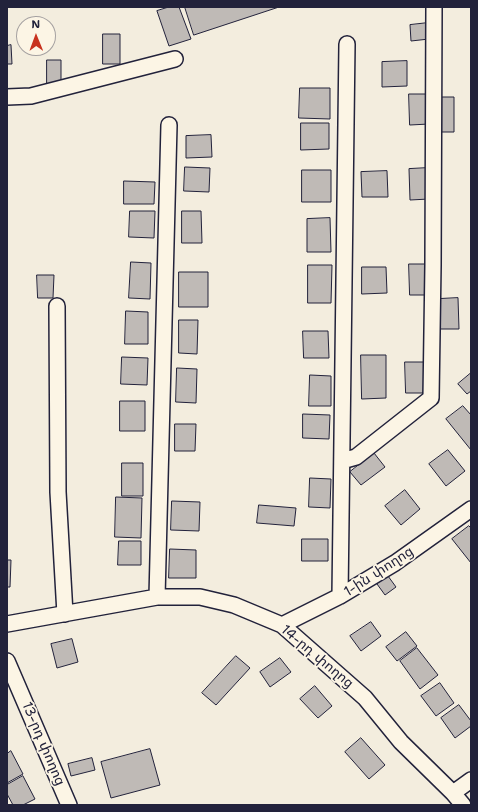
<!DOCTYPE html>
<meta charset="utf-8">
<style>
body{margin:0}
#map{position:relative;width:478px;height:812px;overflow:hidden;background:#f3edde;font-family:"Shantell Sans",sans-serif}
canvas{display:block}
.frame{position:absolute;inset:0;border:8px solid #22223b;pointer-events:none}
.north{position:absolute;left:16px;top:16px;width:40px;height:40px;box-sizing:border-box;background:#fcf5e5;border:1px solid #a5a1a1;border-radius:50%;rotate:359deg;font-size:11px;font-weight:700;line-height:16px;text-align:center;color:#22223b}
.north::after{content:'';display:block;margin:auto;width:14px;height:18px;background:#c8321e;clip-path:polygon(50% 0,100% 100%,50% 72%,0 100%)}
</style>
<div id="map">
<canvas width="478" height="812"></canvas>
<div class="frame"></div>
<div class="north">N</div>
</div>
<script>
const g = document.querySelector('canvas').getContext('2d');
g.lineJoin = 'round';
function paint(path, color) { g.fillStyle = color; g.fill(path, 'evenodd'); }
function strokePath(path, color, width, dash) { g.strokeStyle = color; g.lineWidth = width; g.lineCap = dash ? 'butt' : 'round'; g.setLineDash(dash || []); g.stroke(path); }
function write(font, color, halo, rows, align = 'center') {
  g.font = font + ' "Shantell Sans","Noto Sans Armenian",sans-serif'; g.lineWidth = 3.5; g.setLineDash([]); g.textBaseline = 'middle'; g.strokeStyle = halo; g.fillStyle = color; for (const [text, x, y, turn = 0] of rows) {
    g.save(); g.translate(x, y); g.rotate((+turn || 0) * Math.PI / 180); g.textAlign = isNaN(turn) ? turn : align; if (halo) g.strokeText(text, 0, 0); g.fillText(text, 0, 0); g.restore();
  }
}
const building = new Path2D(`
 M169 7H179L191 39 169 46 157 11Z
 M185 7H279L194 35Z
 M428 23 429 39 411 41 410 25Z
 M103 34H120V64H103Z
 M11 45 12 64H7V46Z
 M47 60H61V84H47Z
 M407 61V86L382 87V62Z
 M300 88H330V119L299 118Z
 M409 94H428L429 124 410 125Z
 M442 97H454V132H442Z
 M301 123H329V149L301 150Z
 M211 135 212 157 186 158V136Z
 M185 167 210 168 209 192 184 191Z
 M428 168 429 199 410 200 409 169Z
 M302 170H331V202H302Z
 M387 171 388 197H362L361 172Z
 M124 181 155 182 154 204H124Z
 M130 211H155L154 238 129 237Z
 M182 211H201L202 243H182Z
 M330 218 331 252H307V219Z
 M131 262 151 263 150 299 129 298Z
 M409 264H428L429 295H410Z
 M308 265H332L331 303H308Z
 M362 267H386L387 293 362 294Z
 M179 272H208V307H179Z
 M37 275H54L53 298H38Z
 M458 298 459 329H440L439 299Z
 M126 311 148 312V344H125Z
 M179 320H198L197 354 179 353Z
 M303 331H328L329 358H304Z
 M361 355H386V398L362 399Z
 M122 357 148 358 147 385 121 384Z
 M405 362H424L425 393H406Z
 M177 368 197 369 196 403 176 402Z
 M471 373V391L467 394 458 384Z
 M310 375 331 376V406H309Z
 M120 401H145V431H120Z
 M463 406 471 415V450L446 419Z
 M303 414 330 415 329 439 303 438Z
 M175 424H196L195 451H175Z
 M448 450 465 471 446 486 429 464Z
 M374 453 385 467 361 485 350 472Z
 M122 463H143V496H122Z
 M310 478 331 479 330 508 309 507Z
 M405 490 420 509 401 525 385 506Z
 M116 497 142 498 141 538 115 537Z
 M172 501 200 502 199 531 171 530Z
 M259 505 296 508 294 526 257 523Z
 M469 526 471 528V563L452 539Z
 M302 539H328V561H302Z
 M119 541H141V565H118Z
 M170 549 196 550V578H169Z
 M7 560H11L10 587H7Z
 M388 576 396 587 385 595 377 584Z
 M371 622 381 636 361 651 350 636Z
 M406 632 417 646 397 661 386 647Z
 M72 639 78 662 57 668 51 644Z
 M417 648 438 675 420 689 400 661Z
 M236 656 250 668 216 705 202 693Z
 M280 658 291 672 270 687 260 672Z
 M440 683 454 703 436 716 421 696Z
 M315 686 332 706 318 718 300 699Z
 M459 705 471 721V726L455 738 441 718Z
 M361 738 385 765 369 779 345 752Z
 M150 749 160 785 111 798 101 762Z
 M11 751 23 774 7 783V754Z
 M92 758 95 770 71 776 68 764Z
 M23 776 35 799 23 805H13L7 794V785Z`);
const minor = new Path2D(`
 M7 97 31 96 175 59
 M57 306 58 492 65 614
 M342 461 356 457 431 398 433 265 434 7
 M340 596 347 44
 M157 597 169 125
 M7 624 157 597H200L234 605 282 625 365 698 401 742 453 793 463 805
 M282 625 340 596 395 563 471 509
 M7 661 69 805
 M453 793 471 780`);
const streetNames = [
 ["1-ին փողոց",379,572,-33],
 ["14-րդ փողոց",317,657,40],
 ["13-րդ փողոց",43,744,67]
];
paint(building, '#bfbab6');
strokePath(building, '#22223b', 1);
strokePath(minor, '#22223b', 18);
strokePath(minor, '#fcf5e5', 15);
write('14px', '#22223b', '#fcf5e5', streetNames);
</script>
